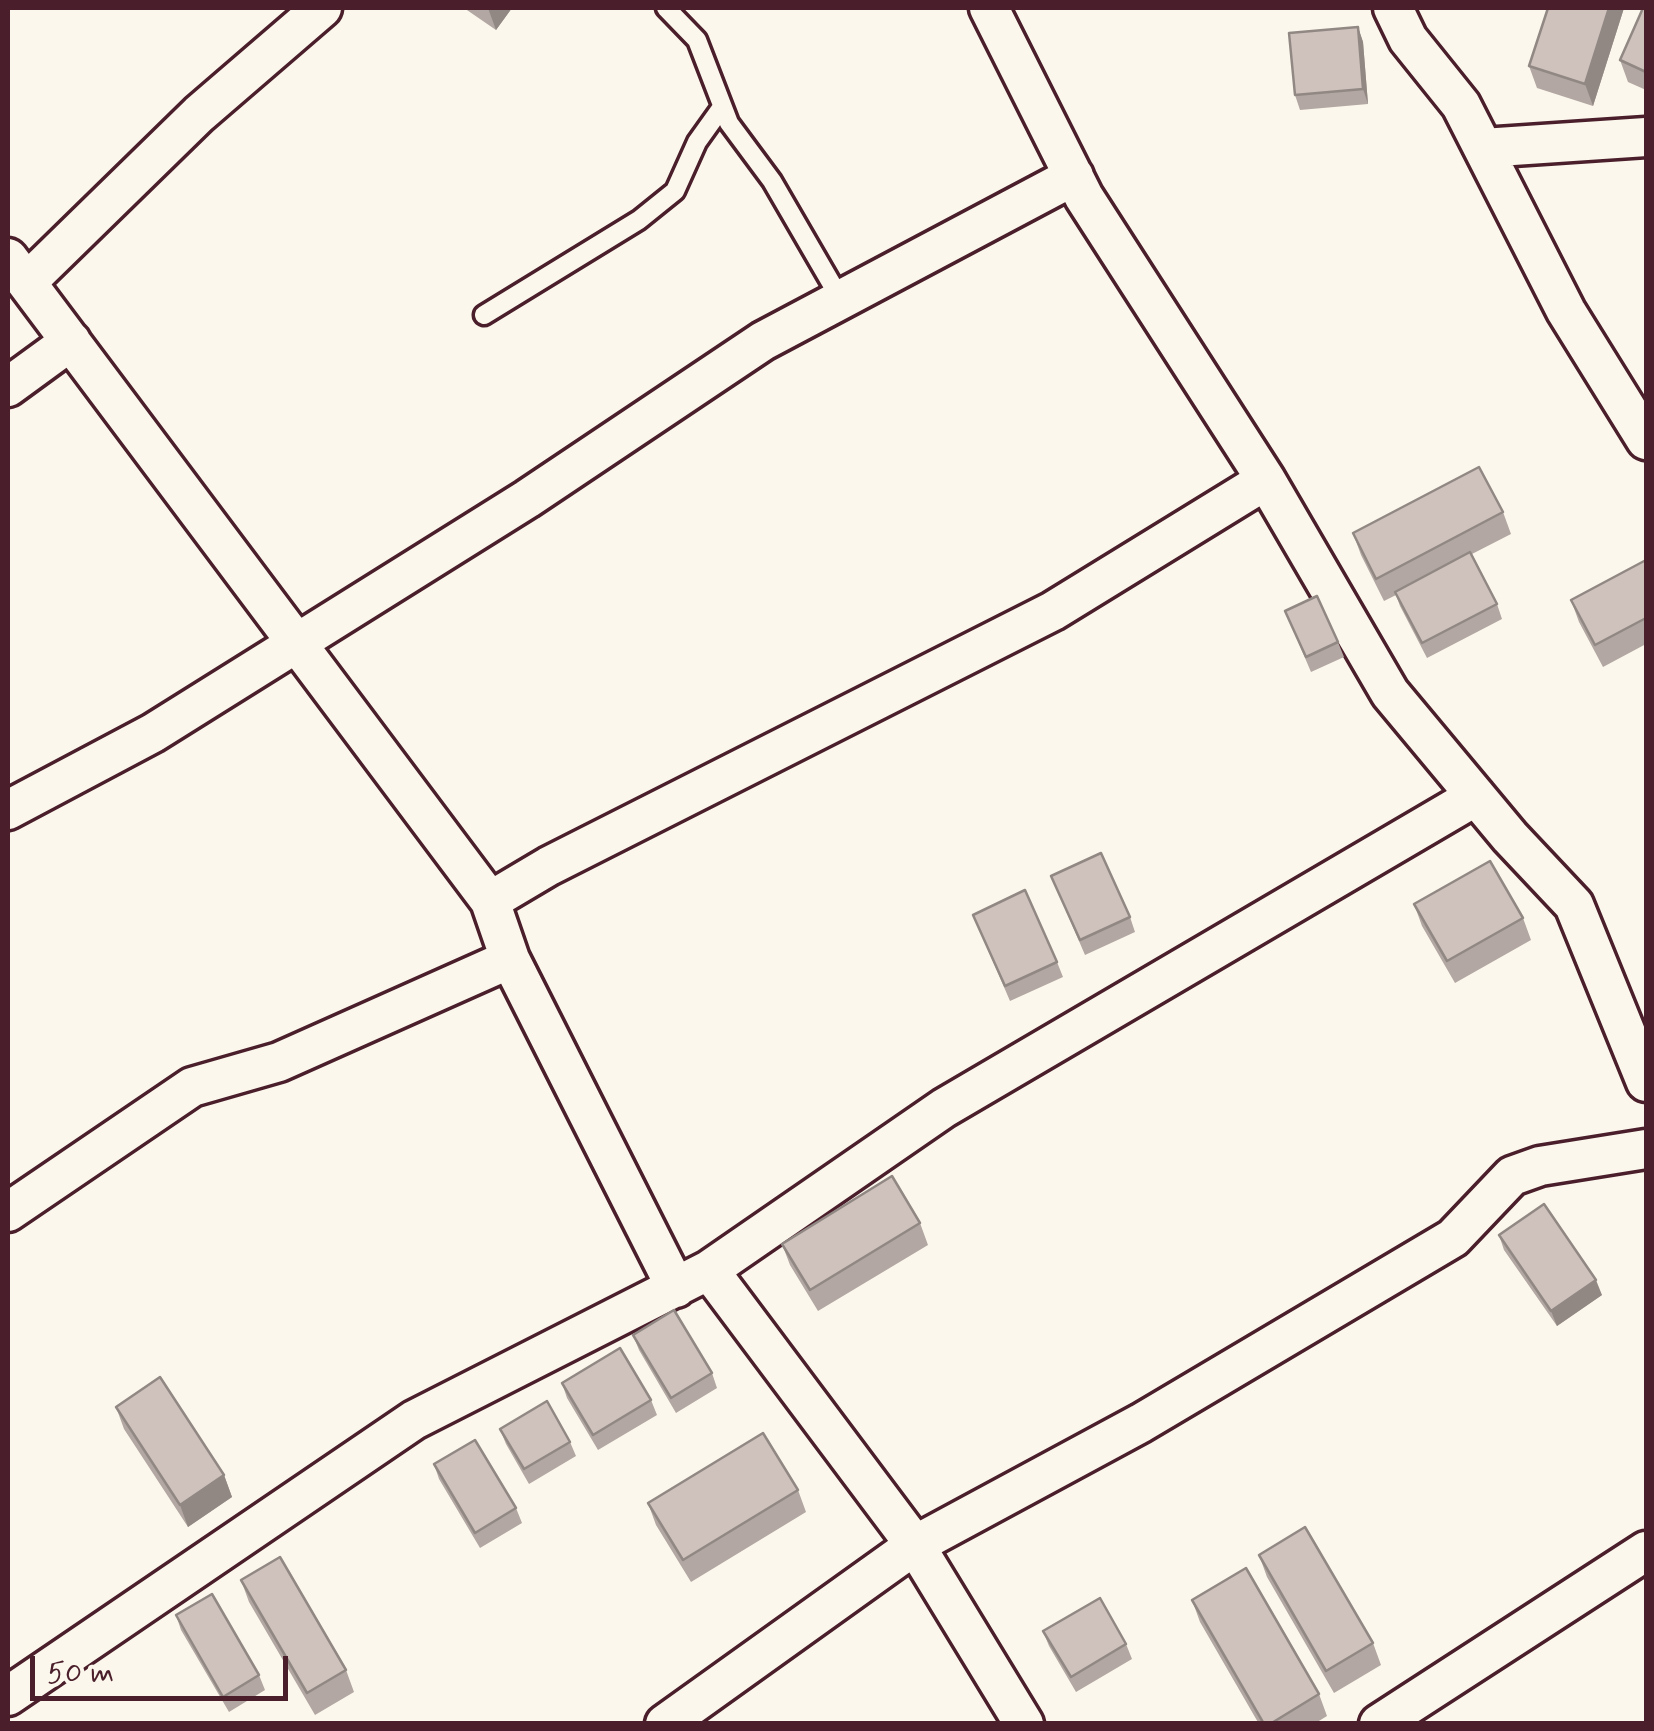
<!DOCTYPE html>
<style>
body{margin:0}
#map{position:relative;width:1654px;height:1731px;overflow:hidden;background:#fbf7ec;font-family:Mynerve,sans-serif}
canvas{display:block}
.frame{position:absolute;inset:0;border:10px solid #4a1f2b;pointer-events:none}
.scale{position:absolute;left:30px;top:1656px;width:258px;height:45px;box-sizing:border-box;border:5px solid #4a1f2b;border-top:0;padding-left:12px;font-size:30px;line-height:35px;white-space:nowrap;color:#4a1f2b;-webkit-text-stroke:8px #fbf7ec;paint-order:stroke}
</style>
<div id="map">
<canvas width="1654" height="1731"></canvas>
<div class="frame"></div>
<div class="scale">50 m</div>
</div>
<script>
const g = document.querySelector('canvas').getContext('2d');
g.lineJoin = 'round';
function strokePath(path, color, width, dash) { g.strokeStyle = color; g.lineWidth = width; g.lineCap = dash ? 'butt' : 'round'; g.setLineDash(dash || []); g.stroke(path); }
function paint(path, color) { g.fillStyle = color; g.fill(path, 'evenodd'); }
const lane = new Path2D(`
 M666 8 697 40 729 123 772 181 841 300
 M484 315 639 220 675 191 697 142 722 107`);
const street = new Path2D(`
 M989 8 1084 197 1266 480 1390 693 1510 837 1574 905 1646 1082
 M1393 8 1408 39 1461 105 1566 311 1646 440
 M1483 148 1646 137
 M8 258 490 901 510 959 676 1288
 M27 282 199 114 322 8
 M8 387 71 341
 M8 810 153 733 527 499 763 341 1074 176
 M490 901 549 866 1053 611 1266 480
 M8 1212 192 1087 279 1062 510 959
 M709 1270 915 1545 1024 1724
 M8 1696 414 1420 709 1270 944 1108 1476 796
 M665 1724 915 1545 1141 1423 1453 1238 1512 1176 1540 1166 1646 1149
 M1379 1724 1646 1551`);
const wall = new Path2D(`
 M464 8H512L496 30Z
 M1624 8 1593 106 1537 88 1529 66Z
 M1646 8V90L1628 82 1620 60Z
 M1358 27 1363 42 1368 104 1300 110 1295 95Z
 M1503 512 1511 534 1472 554 1497 604 1502 619 1427 658 1400 606 1396 595 1384 601 1361 555 1353 533Z
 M1646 560V644L1603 667 1579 622 1571 600Z
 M1285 611 1338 642 1344 657 1311 672Z
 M1051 876 1130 917 1135 932 1085 955Z
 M1414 904 1523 918 1531 940 1455 983 1422 926Z
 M973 915 1057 962 1063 977 1010 1001Z
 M920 1223 928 1245 818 1311 790 1265 782 1244Z
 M1499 1235 1602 1295 1557 1326 1504 1250Z
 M633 1335 712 1373 717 1388 676 1413 639 1350Z
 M562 1383 651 1400 657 1415 598 1450 567 1398Z
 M116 1407 224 1475 232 1497 188 1527 124 1429Z
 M500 1429 570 1442 576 1456 529 1484 506 1444Z
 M434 1464 516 1508 522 1523 480 1548 439 1479Z
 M798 1490 806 1512 691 1582 656 1525 648 1503Z
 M1259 1555 1373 1643 1381 1665 1334 1693 1267 1577Z
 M241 1580 346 1670 354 1692 315 1715 249 1602Z
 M1192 1600 1319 1694 1327 1716 1314 1724H1259L1200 1622Z
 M176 1615 259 1675 265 1690 229 1712 181 1630Z
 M1043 1631 1126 1644 1132 1659 1076 1692 1049 1646Z`);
const shadedWall = new Path2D(`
 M488 8H512L496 30Z
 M1609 8H1624L1593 106 1585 84Z
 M1358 27 1363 42 1368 104 1363 89Z
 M1596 1280 1602 1295 1557 1326 1551 1311Z
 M224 1475 232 1497 188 1527 180 1505Z`);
const building = new Path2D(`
 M1548 8H1609L1585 84 1529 66Z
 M1643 8H1646V72L1620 60Z
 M1358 27 1363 89 1295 95 1289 33Z
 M1479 467 1503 512 1376 579 1353 533Z
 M1470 552 1497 604 1422 643 1395 592Z
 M1646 560V618L1595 645 1571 600Z
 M1317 596 1338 642 1306 657 1285 611Z
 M1101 853 1130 917 1080 940 1051 876Z
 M1490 861 1523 918 1447 961 1414 904Z
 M1025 890 1057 962 1005 986 973 915Z
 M892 1176 920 1223 810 1290 782 1244Z
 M1544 1204 1596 1280 1551 1311 1499 1235Z
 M674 1310 712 1373 671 1398 633 1335Z
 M620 1348 651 1400 593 1435 562 1383Z
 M160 1377 224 1475 180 1505 116 1407Z
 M547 1401 570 1442 524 1469 500 1429Z
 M763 1433 798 1490 683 1560 648 1503Z
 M475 1440 516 1508 475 1533 434 1464Z
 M1305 1527 1373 1643 1326 1671 1259 1555Z
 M280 1557 346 1670 307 1693 241 1580Z
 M1246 1568 1319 1694 1270 1724H1264L1192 1600Z
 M212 1594 259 1675 223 1697 176 1615Z
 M1100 1598 1126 1644 1071 1677 1043 1631Z`);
strokePath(lane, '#4a1f2b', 25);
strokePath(street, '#4a1f2b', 45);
strokePath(lane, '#fbf7ec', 18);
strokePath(street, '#fbf7ec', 38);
paint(wall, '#b2a7a2');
paint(shadedWall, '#918884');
paint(building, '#cfc2bc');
strokePath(building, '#918884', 2.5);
</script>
